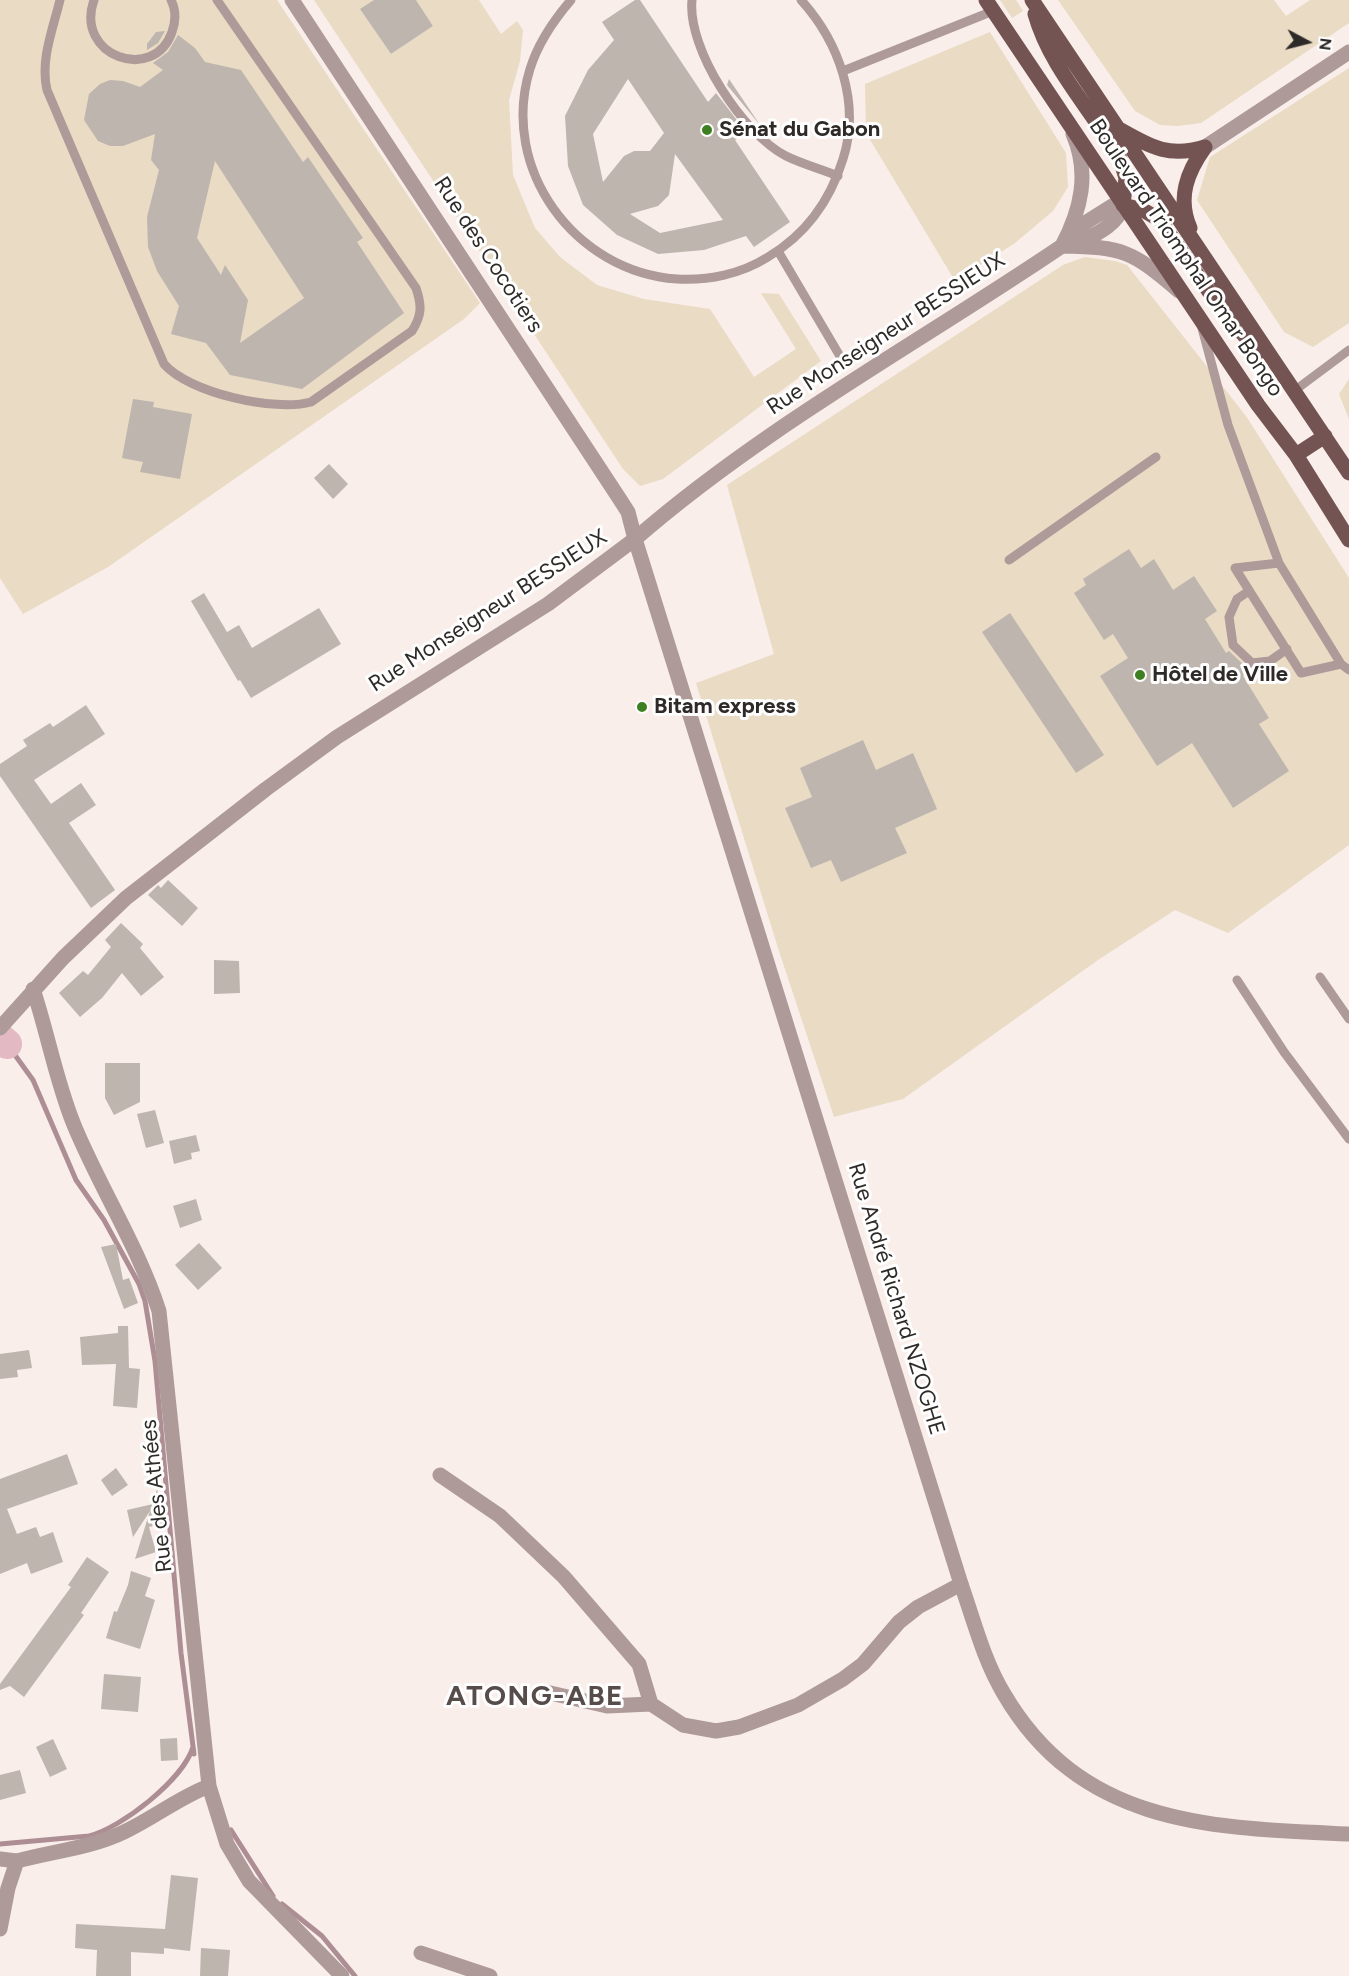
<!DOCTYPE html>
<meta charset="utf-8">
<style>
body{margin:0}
#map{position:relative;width:1349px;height:1976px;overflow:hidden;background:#f9eeea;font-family:Figtree,sans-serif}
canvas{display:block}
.north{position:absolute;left:1277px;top:12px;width:60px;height:60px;-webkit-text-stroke:4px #fefefe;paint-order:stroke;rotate:97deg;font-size:16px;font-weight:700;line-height:24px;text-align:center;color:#2e2a28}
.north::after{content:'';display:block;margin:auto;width:21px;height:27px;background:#2e2a28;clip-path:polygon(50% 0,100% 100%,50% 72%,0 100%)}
</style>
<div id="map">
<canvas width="1349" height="1976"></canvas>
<div class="north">N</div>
</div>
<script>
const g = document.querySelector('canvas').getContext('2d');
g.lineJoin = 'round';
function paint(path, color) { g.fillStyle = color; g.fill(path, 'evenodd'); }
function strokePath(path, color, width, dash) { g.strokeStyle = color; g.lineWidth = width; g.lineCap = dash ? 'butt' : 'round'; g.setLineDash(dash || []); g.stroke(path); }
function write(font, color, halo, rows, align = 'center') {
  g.font = font + ' Figtree,sans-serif'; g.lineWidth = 6; g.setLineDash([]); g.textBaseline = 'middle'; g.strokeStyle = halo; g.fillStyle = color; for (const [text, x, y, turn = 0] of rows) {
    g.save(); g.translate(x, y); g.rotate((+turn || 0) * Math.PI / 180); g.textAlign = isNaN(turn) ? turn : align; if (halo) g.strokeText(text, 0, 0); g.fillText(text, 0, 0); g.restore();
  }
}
const green = new Path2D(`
 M0 0H277L480 303 464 319 108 567 23 614 0 578Z
 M314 0H375L361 10 391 54 433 26 416 0H479L501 34 517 21 523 30 520 61 509 100 513 175 535 228 560 257 597 285 644 299 710 309 754 377 796 349 761 293 779 294 821 361 663 479 640 486 623 469Z
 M1000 0H1016L1023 11 1012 18Z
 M1058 0H1274L1286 16 1310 0H1349V23L1201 123 1178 126 1160 125 1135 111Z
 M990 32 1066 153 1068 187 1053 211 1015 243 955 281 866 133 865 84Z
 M1349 68V323L1313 347 1284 332 1197 200 1210 157Z
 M1085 257 1115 261 1127 265 1246 416 1349 578V845L1228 933 1175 910 1098 960 903 1099 834 1117 778 948 696 683 774 654 727 485 1063 265Z
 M1349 379V419L1339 394Z`);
const stream = new Path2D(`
 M7 1044 33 1080 76 1180 104 1220 139 1284 145 1301 155 1361 181 1653 194 1754
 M231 1830 273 1896
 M0 1844 89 1836C121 1828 183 1780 193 1747
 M282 1904 322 1936 355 1976`);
const river = new Path2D(`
 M0 1038 7 1044`);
const building = new Path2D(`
 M374 0H416L433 26 391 54 360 9Z
 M635 0H640L708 102 716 93 747 133 735 140 790 222 754 247 746 236 704 250 658 254 617 235 583 205 568 166 565 116 588 70 614 40 602 22ZM628 79 664 133 650 151H634L624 156 603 182 593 134ZM675 154 723 220 660 233 630 214 658 206 669 195Z
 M165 31 158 43 147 50V44L156 32Z
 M178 35 195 48 205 62 241 70 303 162 308 157 363 238 357 242 404 313 302 389 230 375 206 343 171 334 179 306 157 271 148 247 147 217 159 170 151 160 155 134 123 146H110L98 141 84 120 89 94 100 84 110 80 123 81 140 87 163 70 153 63 168 52ZM215 161 304 298 240 343 248 300 225 265 221 275 197 238Z
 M729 79 760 125 727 85Z
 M133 399 154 402 153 407 192 414 180 479 140 472 143 462 122 458Z
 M329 464 348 484 333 499 314 478Z
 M1129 549 1141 568 1154 559 1173 590 1194 576 1217 611 1205 619 1226 653 1229 651 1247 668 1253 670 1243 676 1269 718 1259 724 1289 771 1233 808 1192 743 1157 766 1100 676 1128 658 1113 634 1104 640 1074 593 1086 585 1083 579Z
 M204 593 227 632 239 625 252 648 319 608 341 644 251 698 240 680 238 681 191 601Z
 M1010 613 1104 755 1076 773 982 632Z
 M86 705 105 734 34 780 51 804 81 783 96 805 69 823 115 890 91 908 0 776V764L27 746 23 740 50 723 53 727Z
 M863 740 876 770 913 753 937 809 895 828 907 853 841 882 831 860 811 868 785 808 812 797 800 768Z
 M168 880 198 908 182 926 148 895 158 885 161 888Z
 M121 923 143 944 140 948 164 977 141 996 122 973 102 998 80 1017 59 993 83 971 88 975 111 947 105 940Z
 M214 960 239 961 240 993 214 994Z
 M105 1063H140V1102L114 1115 105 1098Z
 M155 1110 164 1143 146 1148 137 1114Z
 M196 1135 200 1151 191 1153 192 1159 174 1164 169 1141Z
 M196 1199 202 1220 180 1228 173 1206Z
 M199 1243 222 1268 198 1290 175 1265Z
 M116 1244 123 1280 129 1278 138 1303 124 1309 101 1247Z
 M118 1326H128L129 1368 140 1369 137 1408 113 1406 116 1364 82 1365 80 1337 118 1333Z
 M29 1350 32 1368 17 1370 18 1377 0 1379V1354Z
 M67 1454 78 1484 7 1509 17 1534 36 1527 40 1537 53 1532 63 1562 31 1574 27 1563 0 1574V1479Z
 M116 1468 128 1485 112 1496 101 1480Z
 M157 1489 165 1523 149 1527 156 1552 135 1559 150 1511 133 1537 127 1510 153 1504Z
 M87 1557 109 1572 81 1613 84 1615 24 1697 10 1686 0 1690V1684L71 1587 68 1585Z
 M131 1571 151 1578 145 1596 155 1600 140 1649 106 1638 114 1611 117 1612 128 1585Z
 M104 1674 141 1677 138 1712 101 1709Z
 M177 1738 178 1760 161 1761 160 1739Z
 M53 1739 67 1769 50 1777 36 1747Z
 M20 1770 26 1793 0 1800V1775Z
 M171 1875 198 1878 190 1951 164 1948V1954L131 1952V1976H96L97 1950 75 1948 76 1924 165 1929Z
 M201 1948 230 1950 228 1976H200Z`);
const service = new Path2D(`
 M60 0C53 29 40 60 47 90L164 364C189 393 275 412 311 402L412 331C422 315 422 306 416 288L217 0
 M94 0C74 56 154 84 172 32 176 21 176 10 171 0
 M571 0C553 21 538 43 530 69 499 169 575 272 677 279 708 281 741 274 768 257 805 235 830 201 843 159 861 103 839 42 801 0
 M692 0C687 49 743 134 786 156 802 164 821 169 838 176
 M843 71 993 11
 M778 251 844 363
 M1202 328 1228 425 1279 563 1341 664 1349 670
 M1294 391 1349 350
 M1009 560 1156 457
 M1279 563 1235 568 1301 673 1341 664
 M1249 591 1237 599 1229 617 1233 645 1252 663 1270 661 1287 649
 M1320 977 1349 1019
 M1237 980 1284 1052 1349 1139`);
const minor = new Path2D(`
 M1205 147 1349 52
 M33 989C48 1034 56 1081 74 1125 100 1188 138 1246 159 1311L209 1786 227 1844 249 1881 342 1976
 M0 1028 63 958 126 898 266 789 337 737 548 604 635 539 628 512 619 498 292 0
 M440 1475 500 1516 564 1577 639 1664 651 1704
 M546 1692 607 1706 651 1704 683 1725 716 1731 739 1727 798 1705 843 1679 863 1664 899 1622 918 1607 961 1584
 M0 1859 17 1861
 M0 1929 8 1888 17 1861C53 1851 91 1848 124 1832 154 1818 178 1798 209 1786
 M421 1953 490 1976`);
const tertiary = new Path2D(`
 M1073 134C1090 173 1081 210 1062 246 919 343 765 426 635 539L961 1584C974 1621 984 1661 1004 1694 1082 1827 1213 1828 1349 1834
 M1069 233 1112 206 1123 205C1118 226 1092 236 1075 245
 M1062 246C1124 247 1132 251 1179 291`);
const primary = new Path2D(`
 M986 0 1258 405 1296 455 1349 540
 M1032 0 1349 473
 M1035 14C1050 68 1093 111 1120 159L1126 178 1123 205
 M1121 130C1151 147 1169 158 1205 147
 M1123 205 1143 210 1160 220 1221 309 1259 352
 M1190 228C1177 198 1187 172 1205 147
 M1296 455 1325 436`);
const markers = [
 [707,130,6,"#3d7f21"],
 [1140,675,6,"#3d7f21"],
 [642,707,6,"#3d7f21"]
];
const poiNames = [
 ["Sénat du Gabon",719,130],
 ["Hôtel de Ville",1152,675],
 ["Bitam express",654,707]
];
const streetNames = [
 ["Rue des Cocotiers",488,255,57],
 ["Boulevard Triomphal Omar Bongo",1186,258,56],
 ["Rue Monseigneur BESSIEUX",886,334,-33],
 ["Rue Monseigneur BESSIEUX",488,611,-33],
 ["Rue André Richard NZOGHE",896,1299,73],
 ["Rue des Athées",157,1496,-96]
];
const districtNames = [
 ["ATONG-ABE",535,1697]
];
paint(green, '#e9dbc4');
strokePath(stream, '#ad8e94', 5);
strokePath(river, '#e3b9c3', 30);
paint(building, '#beb5af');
strokePath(service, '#ad9a99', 9);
strokePath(minor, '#ad9a99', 15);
strokePath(tertiary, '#ad9a99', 15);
strokePath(primary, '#745453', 15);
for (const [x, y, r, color] of markers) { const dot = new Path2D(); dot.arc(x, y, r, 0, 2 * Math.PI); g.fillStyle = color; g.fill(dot); strokePath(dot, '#fefefe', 2); }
write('bold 22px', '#2e2a28', '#fefefe', poiNames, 'left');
write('22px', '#2e2a28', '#fefefe', streetNames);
g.letterSpacing = '1.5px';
write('bold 28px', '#564c49', '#fefefe', districtNames);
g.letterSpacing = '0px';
</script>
